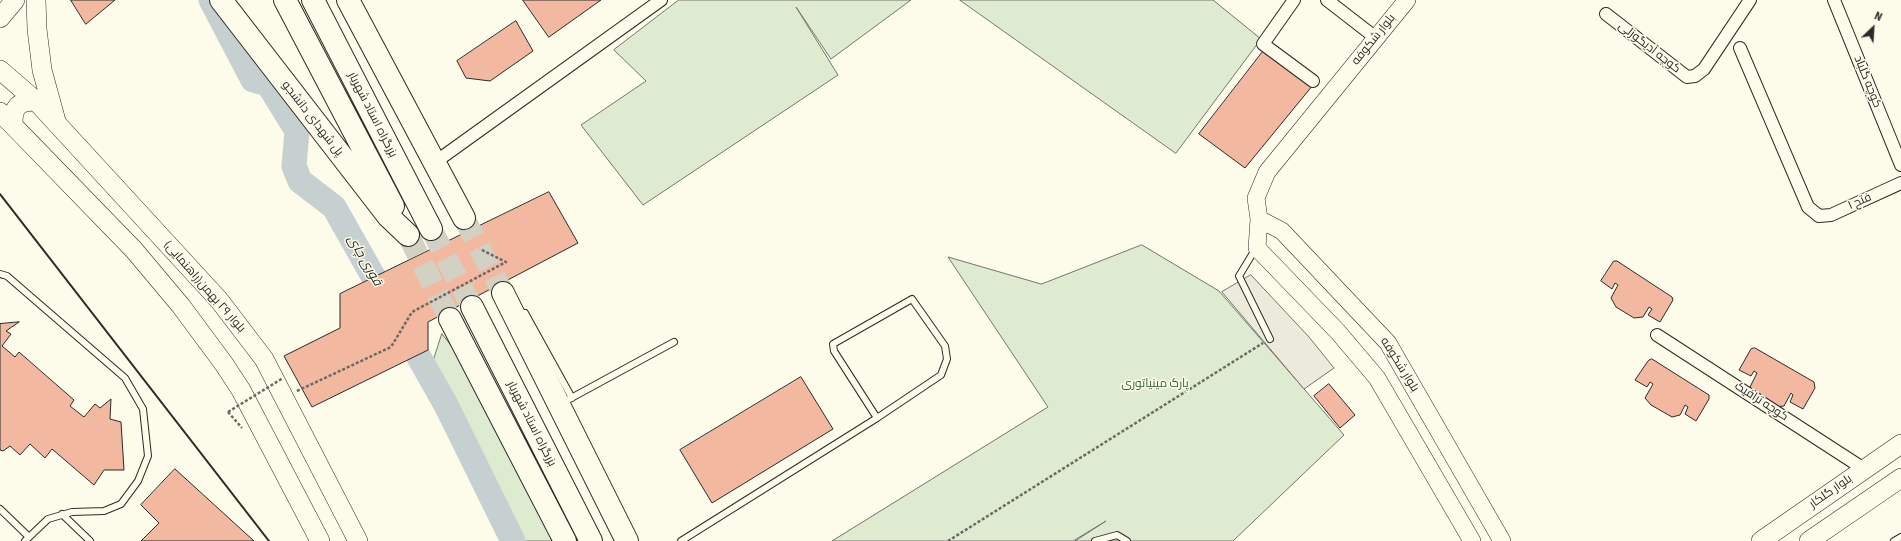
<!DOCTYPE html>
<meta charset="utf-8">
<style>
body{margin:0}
#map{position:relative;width:1901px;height:541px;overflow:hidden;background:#fdfbea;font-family:"Source Sans 3",sans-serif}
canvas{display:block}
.north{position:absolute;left:1853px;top:8px;width:40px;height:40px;-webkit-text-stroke:3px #fdfbea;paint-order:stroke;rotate:25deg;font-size:11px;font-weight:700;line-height:16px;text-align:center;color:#2b2b2b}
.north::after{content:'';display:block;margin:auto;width:14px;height:18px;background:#2b2b2b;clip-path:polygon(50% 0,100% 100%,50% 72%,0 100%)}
</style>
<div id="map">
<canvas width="1901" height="541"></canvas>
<div class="north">N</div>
</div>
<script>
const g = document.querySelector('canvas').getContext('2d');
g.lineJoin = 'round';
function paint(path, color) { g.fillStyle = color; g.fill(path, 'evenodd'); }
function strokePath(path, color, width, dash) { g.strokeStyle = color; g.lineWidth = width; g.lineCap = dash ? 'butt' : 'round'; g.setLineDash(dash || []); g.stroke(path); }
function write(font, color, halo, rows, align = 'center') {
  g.font = font + ' "Source Sans 3",Cairo,sans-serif'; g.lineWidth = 3; g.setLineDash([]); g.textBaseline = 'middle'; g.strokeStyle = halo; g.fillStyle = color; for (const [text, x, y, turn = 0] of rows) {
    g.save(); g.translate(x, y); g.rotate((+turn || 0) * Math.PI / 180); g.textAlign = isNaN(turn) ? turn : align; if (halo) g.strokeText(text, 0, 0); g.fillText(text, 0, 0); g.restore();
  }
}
const green = new Path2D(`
 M679 0H911L831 59 796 7 838 75 643 205 581 125 646 81 614 50Z
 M960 0H1213L1261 39 1176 153Z
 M1142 245 1219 291 1344 435 1233 541H1075L1106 521 1073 541H832L1048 407 948 257 1041 284Z
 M442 334 463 361 556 541H520L432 365Z`);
const parking = new Path2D(`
 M1251 275 1309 337 1334 368 1304 389 1222 292Z`);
const river = new Path2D(`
 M211 0 253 80 268 84 297 131 294 166 300 181 334 207 446 405 513 541`);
const building = new Path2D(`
 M71 0H115L86 24Z
 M523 0H601L549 37Z
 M516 21 533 51 490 81 466 78 457 61Z
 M1265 49 1313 85 1245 168 1199 134Z
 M549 192 578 243 428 322V350L312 407 284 356 340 328V294Z
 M1614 261H1617L1672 297 1673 300 1660 322 1648 315 1652 309 1649 307 1643 317 1634 318 1616 307 1611 298 1618 285 1615 283 1612 289 1601 281Z
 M19 322 6 331 11 334 2 346 15 357 19 352 74 400 70 406 84 417 95 404 100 408 111 399 110 419 121 422 124 470H104L94 485 52 449 45 458 30 444 20 455 10 446 3 451 0 450V324Z
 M1755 348 1814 382 1815 388 1803 409 1790 402 1793 395 1791 393 1784 406 1774 407 1756 397 1750 387 1757 373 1754 371 1751 376 1739 370 1751 349Z
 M1652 359 1709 395V399L1696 421 1685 414 1688 407 1685 405 1680 415 1672 417 1651 405 1645 398 1653 384 1650 382 1647 387 1635 380 1648 361Z
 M801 377 833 429 712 503 680 450Z
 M1329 384 1355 415 1340 428 1314 396Z
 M175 469 254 541H141L159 523 141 505Z`);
const highwayTunnel = new Path2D(`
 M464 218 503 293
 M431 229 472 307
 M408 235 450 319`);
const path = new Path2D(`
 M297 391 391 347 412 312 506 262 480 249
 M228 412 242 428
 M948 541 1263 343`);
const lane = new Path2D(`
 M1256 248 1239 276 1270 339
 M0 274 7 276 125 378 143 409 148 456 138 481 121 504 104 511 72 512 48 519 25 541
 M525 313 572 398
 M562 403 674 342
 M0 509 29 537
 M62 514 90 541
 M681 541 877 418 941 375 947 359 945 346 912 299 833 344 834 351 877 418
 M1095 541 1117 535 1127 541
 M1894 541 1901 537`);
const street = new Path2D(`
 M1294 0 1263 44 1313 81
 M1327 0 1376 38
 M1834 0 1901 165
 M1606 14 1687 77 1695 76 1704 69 1750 0
 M1740 48 1808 207 1819 216 1831 215 1901 183
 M434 163 661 0
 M1657 335 1864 469`);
const secondary = new Path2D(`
 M1407 0 1267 172 1256 198 1259 219 1257 248 1338 332 1377 378 1472 541
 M1259 219 1282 231 1388 343 1502 541`);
const primary = new Path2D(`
 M36 0 37 29 42 70 56 121
 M0 18 15 0
 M0 70 36 101 219 300 264 359 358 541
 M0 112 134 250 181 306 224 364 241 390 320 541
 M13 124C13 107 18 101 36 101
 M1761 541 1901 444
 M1809 541 1901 478`);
const highway = new Path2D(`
 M221 0 388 216 408 235
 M285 0 393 206
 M313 0 431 229
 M348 0 464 218
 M503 293 627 541
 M472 307 591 541
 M450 319 565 541`);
const pathBridge = new Path2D(`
 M228 412 283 378`);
const wall = new Path2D(`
 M0 194 269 541`);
const streetNames = [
 ["بلوار شکوفه",1374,40,-51],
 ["کوچه آدیگوزلی",1649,48,38],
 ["کوچه گلباد",1867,82,68],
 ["بزرگراه استاد شهریار",372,115,63],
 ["پل شهدای دانشجو",312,119,52],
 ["فتح ۱",1860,202,-24],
 ["بلوار ٢٩ بهمن(راهنمایی)",204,287,49],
 ["بلوار شکوفه",1399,365,58],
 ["کوچه ترافیک",1761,402,33],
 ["بزرگراه استاد شهریار",531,424,63],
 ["بلوار گلکار",1831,492,-35]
];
const parkNames = [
 ["پارک مینیاتوری",1155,384]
];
const waterNames = [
 ["قوری چای",364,261,60]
];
paint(green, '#deebd1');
strokePath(green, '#74746e', 1);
paint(parking, '#eceadb');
strokePath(parking, '#74746e', 1);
strokePath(river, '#c7d0d0', 25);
paint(building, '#f2b8a0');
strokePath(building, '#2b2b2b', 1);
strokePath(highwayTunnel, '#d3d1c4', 22, [22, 11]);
strokePath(lane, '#2b2b2b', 8);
strokePath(street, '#2b2b2b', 14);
strokePath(secondary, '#2b2b2b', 18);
strokePath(primary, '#2b2b2b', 20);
strokePath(highway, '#2b2b2b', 24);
strokePath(path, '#6a6964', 2.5, [3, 2]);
strokePath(lane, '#fdfbea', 6);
strokePath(street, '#fdfbea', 12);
strokePath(secondary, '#fdfbea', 17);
strokePath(primary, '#fdfbea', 19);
strokePath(highway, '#fdfbea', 22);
strokePath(pathBridge, '#6a6964', 2.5, [3, 2]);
strokePath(wall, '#2b2b2b', 2);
write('12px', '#2b2b2b', '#fdfbea', streetNames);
write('12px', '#34623c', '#fdfbea', parkNames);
write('italic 13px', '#2b2b2b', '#fdfbea', waterNames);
</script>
